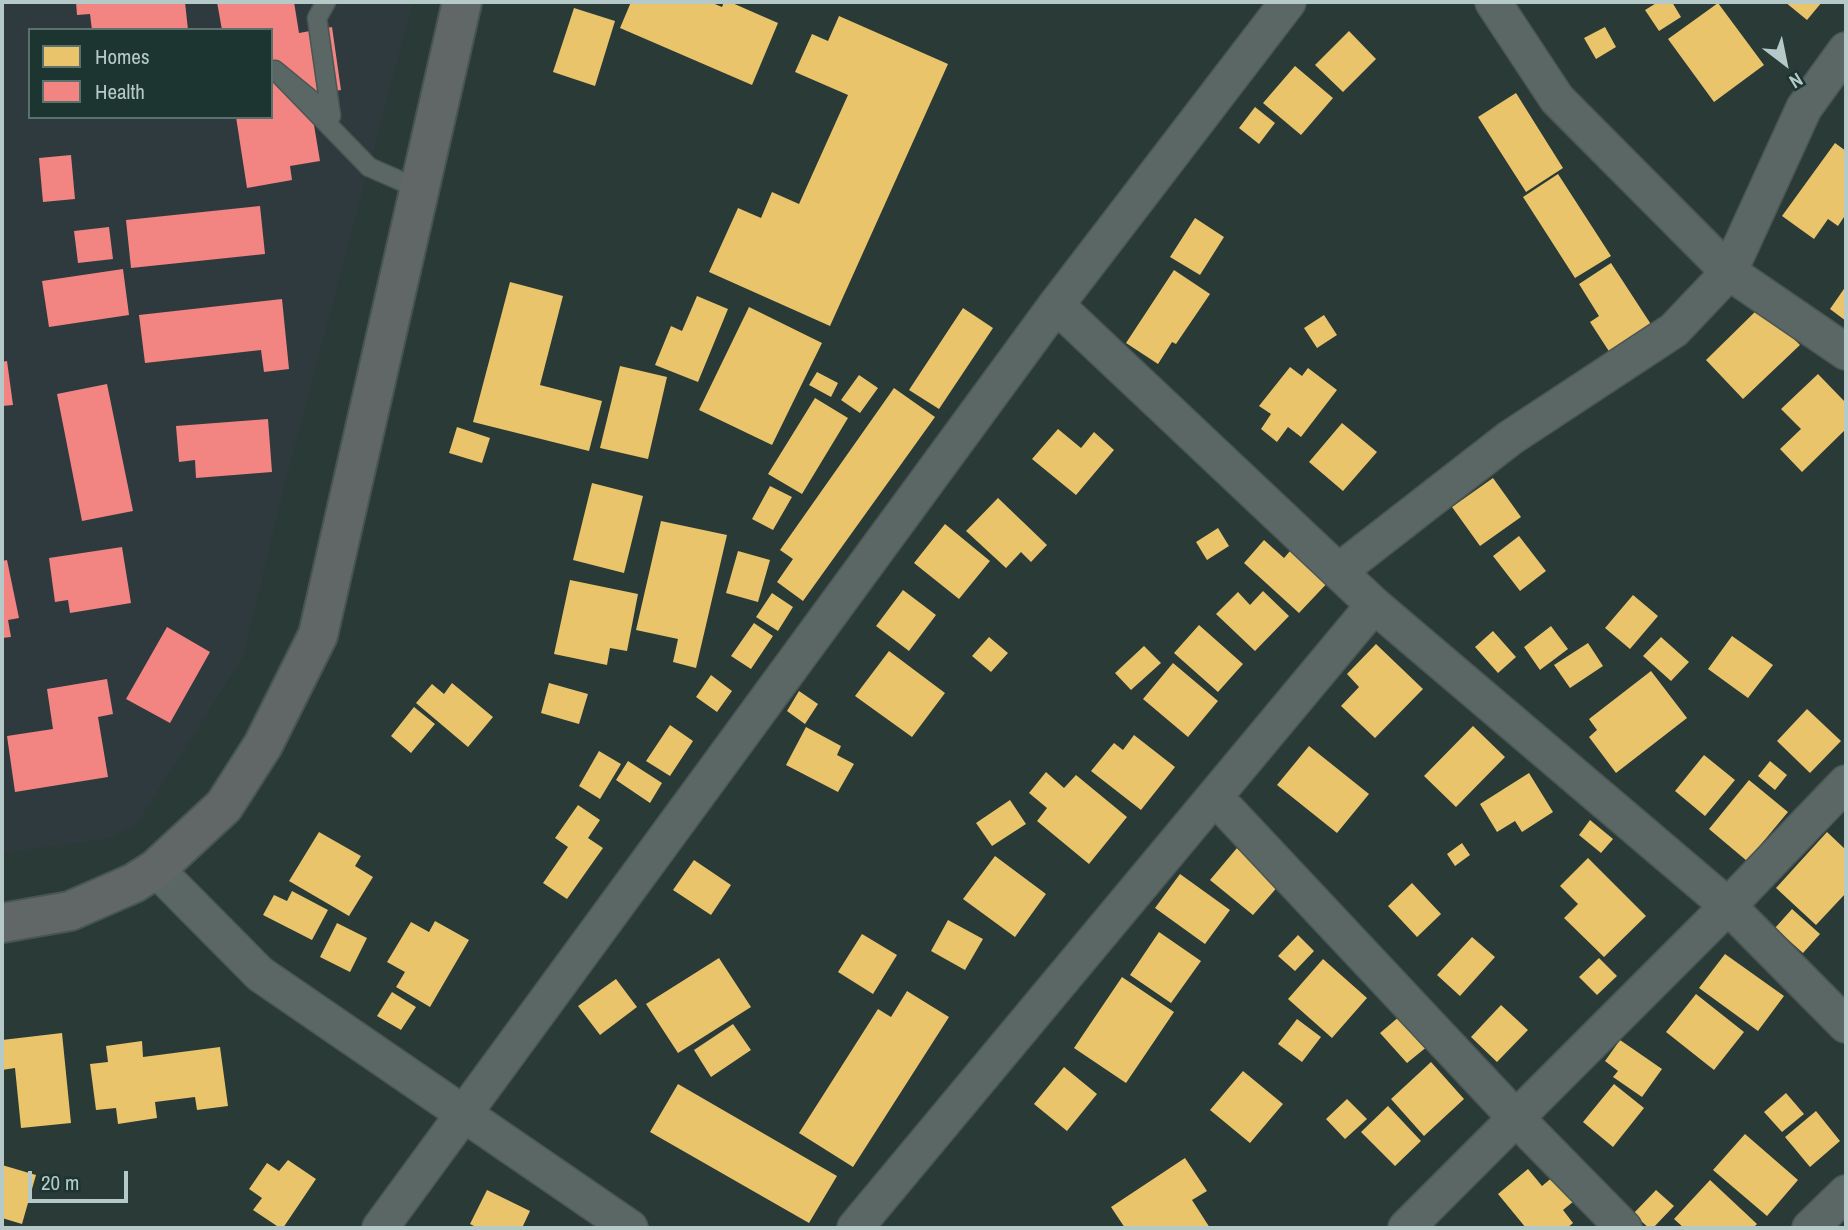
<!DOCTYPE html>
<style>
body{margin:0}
#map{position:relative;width:1848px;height:1230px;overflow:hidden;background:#2a3a37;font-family:"Archivo Narrow",sans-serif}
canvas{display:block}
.frame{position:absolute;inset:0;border:4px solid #b5cac8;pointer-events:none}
.legend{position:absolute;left:28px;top:28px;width:245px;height:91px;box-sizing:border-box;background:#1d3531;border:2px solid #5a716d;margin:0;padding:9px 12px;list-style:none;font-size:21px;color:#b5cac8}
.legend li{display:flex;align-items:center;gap:14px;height:35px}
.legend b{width:35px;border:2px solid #5a716d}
.north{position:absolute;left:1750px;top:28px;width:70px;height:70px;-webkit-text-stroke:5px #1d3531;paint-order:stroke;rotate:148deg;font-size:19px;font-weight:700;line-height:28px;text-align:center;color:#b5cac8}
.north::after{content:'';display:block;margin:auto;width:24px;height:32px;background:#b5cac8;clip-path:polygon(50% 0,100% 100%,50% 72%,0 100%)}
.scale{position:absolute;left:28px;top:1171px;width:100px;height:32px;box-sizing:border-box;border:4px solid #b5cac8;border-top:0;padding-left:9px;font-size:21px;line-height:24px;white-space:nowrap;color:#b5cac8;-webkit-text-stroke:5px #1d3531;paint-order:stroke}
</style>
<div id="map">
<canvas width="1848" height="1230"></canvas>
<div class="frame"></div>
<ul class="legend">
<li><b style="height:19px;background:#e9c46a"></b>Homes</li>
<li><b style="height:19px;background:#f28482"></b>Health</li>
</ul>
<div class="north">N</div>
<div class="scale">20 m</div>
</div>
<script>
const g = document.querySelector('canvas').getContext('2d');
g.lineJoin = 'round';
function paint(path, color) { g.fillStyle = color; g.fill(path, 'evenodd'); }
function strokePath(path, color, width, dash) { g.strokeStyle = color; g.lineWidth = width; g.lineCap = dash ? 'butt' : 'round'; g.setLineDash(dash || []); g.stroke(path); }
const medical = new Path2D(`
 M2 2H413L286 480 243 657 137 824 107 839 2 853ZM30 30H271V117H30Z`);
const homes = new Path2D(`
 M631 2H710L722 7 724 2H730L778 23 752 85 620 28Z
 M1658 2H1672L1681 17 1659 31 1645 10Z
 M1785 2H1822L1807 20Z
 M1718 3 1764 65 1714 102 1668 39Z
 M574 8 615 21 595 86 553 72Z
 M839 16 948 64 830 326 709 272 738 208 761 218 772 192 799 204 848 95 795 72 812 34 828 41Z
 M1605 27 1616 47 1596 59 1584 38Z
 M1349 31 1376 59 1343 92 1315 65Z
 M1295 66 1333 98 1301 135 1263 103Z
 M1516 93 1563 168 1526 192 1478 117Z
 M1255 107 1275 123 1259 144 1239 128Z
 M1835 143 1846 151V214L1838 226 1828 219 1814 239 1782 216Z
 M1558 174 1611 256 1575 278 1523 197Z
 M1195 218 1224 237 1200 275 1170 257Z
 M1611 263 1654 329 1612 356 1590 322 1599 316 1579 284Z
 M1174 270 1210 294 1176 344 1172 342 1158 364 1126 343Z
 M510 282 563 296 540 385 602 401 589 451 473 422Z
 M1846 286V321L1830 309Z
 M697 296 728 309 698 382 655 365 671 326 682 331Z
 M1761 306 1800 345 1743 399 1706 360Z
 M749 307 822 343 772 445 699 410Z
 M963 308 993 328 939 409 909 390Z
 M1324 315 1337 335 1317 348 1304 328Z
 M620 366 667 377 648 459 600 448Z
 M1290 367 1302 376 1308 368 1337 390 1301 437 1288 427 1277 442 1261 429 1271 414 1259 406Z
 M817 372 838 383 831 397 809 385Z
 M1818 374 1846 403V429L1802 472 1780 449 1801 429 1781 409Z
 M859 375 878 388 860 413 841 400Z
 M894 388 935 417 803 601 777 582 793 559 780 550Z
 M815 398 848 418 802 494 768 474Z
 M1342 423 1377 452 1343 491 1309 462Z
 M457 427 490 438 482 463 449 453Z
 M1058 429 1081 448 1094 432 1114 450 1076 495 1032 459Z
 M1493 478 1521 517 1480 546 1452 507Z
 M592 483 643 496 624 573 573 560Z
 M770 486 792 497 773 530 752 519Z
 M998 498 1047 545 1031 562 1021 552 1006 568 966 531Z
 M661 521 727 535 696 668 673 662 678 639 636 630Z
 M945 524 990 561 959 599 914 563Z
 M1218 528 1229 546 1207 560 1196 542Z
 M1519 536 1546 571 1520 591 1493 556Z
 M1264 540 1284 558 1296 544 1333 577 1299 613 1244 563Z
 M738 551 770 560 758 602 726 593Z
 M570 580 638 594 627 651 610 648 607 665 554 654Z
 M903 590 936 615 909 651 876 626Z
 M1263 591 1289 616 1255 651 1216 614 1238 592 1250 605Z
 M772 593 793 607 778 631 756 617Z
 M1633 595 1658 616 1630 649 1605 628Z
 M754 623 773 636 751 669 731 656Z
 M1199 625 1243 664 1218 692 1174 653Z
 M1551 626 1568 649 1540 670 1524 647Z
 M1493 631 1516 657 1498 673 1475 647Z
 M1732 636 1773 665 1748 698 1708 669Z
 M989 637 1008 653 991 672 972 656Z
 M1661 637 1689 662 1671 681 1643 656Z
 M1588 643 1603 666 1570 688 1554 665Z
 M1376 644 1423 689 1375 738 1341 706 1359 687 1347 674Z
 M1144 646 1161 663 1131 690 1115 673Z
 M889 651 945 693 912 737 855 696Z
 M1173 663 1218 701 1188 737 1143 699Z
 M1651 671 1687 718 1616 773 1589 737 1597 730 1589 719Z
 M711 675 732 691 717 712 696 697Z
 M452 683 493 717 468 747 416 703 432 684 444 694Z
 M549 683 588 694 579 724 541 713Z
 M799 691 818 704 805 724 787 711Z
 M414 707 435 724 411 753 391 736Z
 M1807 709 1841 741 1810 773 1777 741Z
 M670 725 693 741 670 776 646 761Z
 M1473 726 1505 757 1456 807 1424 776Z
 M806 727 841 746 837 755 854 764 838 792 786 765Z
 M1134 735 1175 767 1141 810 1091 771 1114 743 1123 750Z
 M1309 746 1369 794 1337 833 1277 785Z
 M599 751 621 764 600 799 579 786Z
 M1704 755 1735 780 1705 816 1675 791Z
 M628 761 662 783 650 803 616 780Z
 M1770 761 1787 775 1775 790 1758 776Z
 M1046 772 1064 788 1076 775 1127 817 1089 864 1037 821 1047 808 1029 793Z
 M1529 773 1553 812 1522 832 1515 821 1497 832 1480 804Z
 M1749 780 1788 812 1747 861 1709 829Z
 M1010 800 1026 824 992 846 976 823Z
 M578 805 600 820 588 838 603 848 567 899 543 883 568 847 555 838Z
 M1590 820 1613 839 1601 853 1579 835Z
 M319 832 361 856 355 866 373 877 349 916 289 881Z
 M1827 832 1846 850V893L1816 925 1776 888Z
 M1462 843 1470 855 1455 866 1447 854Z
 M1237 848 1280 884 1253 915 1210 880Z
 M995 856 1046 894 1015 937 963 899Z
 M1588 858 1646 916 1604 957 1564 918 1578 904 1560 886Z
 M694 860 731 885 711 915 673 890Z
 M1180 874 1230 910 1205 944 1155 908Z
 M1412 883 1441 914 1417 937 1388 906Z
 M292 891 328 910 312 940 263 915 274 895 287 901Z
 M1792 909 1820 934 1803 953 1775 928Z
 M948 920 983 939 965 970 931 951Z
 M435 921 469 940 430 1007 396 987 405 972 387 962 411 922 429 932Z
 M337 923 367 938 350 972 320 957Z
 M1159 932 1201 961 1171 1003 1130 975Z
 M862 934 897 955 873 994 838 972Z
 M1298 935 1314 951 1295 971 1278 956Z
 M1472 937 1495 957 1460 996 1437 975Z
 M1725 954 1784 996 1758 1031 1699 988Z
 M719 958 751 1007 678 1053 646 1004Z
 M1599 958 1617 976 1597 995 1579 977Z
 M1323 959 1367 998 1332 1038 1288 999Z
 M1122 977 1174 1012 1126 1083 1074 1048Z
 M616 979 637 1007 600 1035 578 1006Z
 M907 991 949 1017 853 1167 799 1133 878 1009 891 1017Z
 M392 992 416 1007 401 1030 377 1016Z
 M1696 994 1744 1032 1714 1070 1666 1032Z
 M1501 1005 1528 1030 1497 1062 1471 1037Z
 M1407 1010 1434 1041 1407 1063 1380 1033Z
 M1297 1019 1321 1037 1302 1062 1278 1044Z
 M733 1024 751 1050 711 1077 694 1050Z
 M62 1033 71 1123 21 1128 15 1068 2 1070V1040Z
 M1620 1040 1662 1069 1642 1097 1613 1077 1618 1071 1605 1061Z
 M142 1041 143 1057 220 1047 228 1106 197 1110 195 1097 155 1102 157 1118 118 1124 116 1108 96 1110 90 1064 108 1062 106 1046Z
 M1431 1062 1464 1099 1424 1136 1391 1099Z
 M1064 1067 1097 1094 1067 1131 1034 1104Z
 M1243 1071 1283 1104 1250 1143 1210 1110Z
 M678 1084 837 1176 809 1223 650 1132Z
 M1614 1084 1644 1108 1613 1147 1583 1122Z
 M1786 1093 1804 1114 1782 1132 1764 1112Z
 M1347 1099 1367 1119 1345 1139 1326 1119Z
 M1388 1106 1421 1141 1395 1166 1361 1132Z
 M1816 1111 1840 1141 1810 1167 1785 1137Z
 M1745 1134 1798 1180 1767 1216 1713 1170Z
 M1185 1158 1207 1191 1192 1200 1210 1228H1125L1111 1207Z
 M288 1160 316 1179 283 1228H280L253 1210 262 1198 249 1189 267 1163 279 1171Z
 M2 1165 36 1175 22 1224 2 1218Z
 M1528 1169 1542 1186 1554 1176 1574 1201 1563 1210 1573 1223 1567 1228H1526L1498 1194Z
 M1710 1180 1757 1224 1753 1228H1684L1674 1219Z
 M487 1190 530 1211 522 1228H478L470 1224Z
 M1656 1190 1674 1206 1653 1228H1649L1633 1214Z`);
const health = new Path2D(`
 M76 2H185L188 30H92L90 14 77 15Z
 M217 2H294L299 33 332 27 341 90 309 95 320 161 290 166 292 180 247 188 236 117H271V30H222Z
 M71 155 75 199 43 202 39 158Z
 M260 206 265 254 131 268 126 220Z
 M109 227 113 259 78 263 74 231Z
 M123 269 129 315 49 327 42 281Z
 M282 299 289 369 264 372 261 350 145 363 139 315Z
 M7 361 13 405 2 406V362Z
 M107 384 133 511 82 521 57 394Z
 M268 419 272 472 196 478 195 460 179 462 176 426Z
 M122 547 131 603 70 613 68 600 55 602 49 558Z
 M7 560 19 618 8 620 11 637 2 638V561Z
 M167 627 210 652 170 723 126 699Z
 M107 679 113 714 98 717 108 777 15 792 7 736 53 729 47 689Z`);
const lane = new Path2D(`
 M326 2 317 18 331 116 275 70 369 167 419 189`);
const street = new Path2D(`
 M1493 2 1557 99 1729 272 1846 352
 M1056 305 1374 605 1728 906 1846 1025
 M1339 571 1510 438 1674 330 1729 272 1804 108 1846 50
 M1228 811 1515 1117 1624 1228
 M156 869 260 974 630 1228
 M380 1228 1056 305 1288 2
 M855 1228 1374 605
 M1406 1228 1728 906 1846 783
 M1810 1228 1846 1193`);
const highway = new Path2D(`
 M2 923 70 911 134 883 156 869 224 806 263 745 318 635 462 2`);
paint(medical, '#2f3a3f');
paint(homes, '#e9c46a');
paint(health, '#f28482');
strokePath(lane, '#4a5653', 21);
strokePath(street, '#4a5653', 38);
strokePath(highway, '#475553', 42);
strokePath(lane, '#5a6765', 18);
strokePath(street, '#5a6765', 35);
strokePath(highway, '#606766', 38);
</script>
